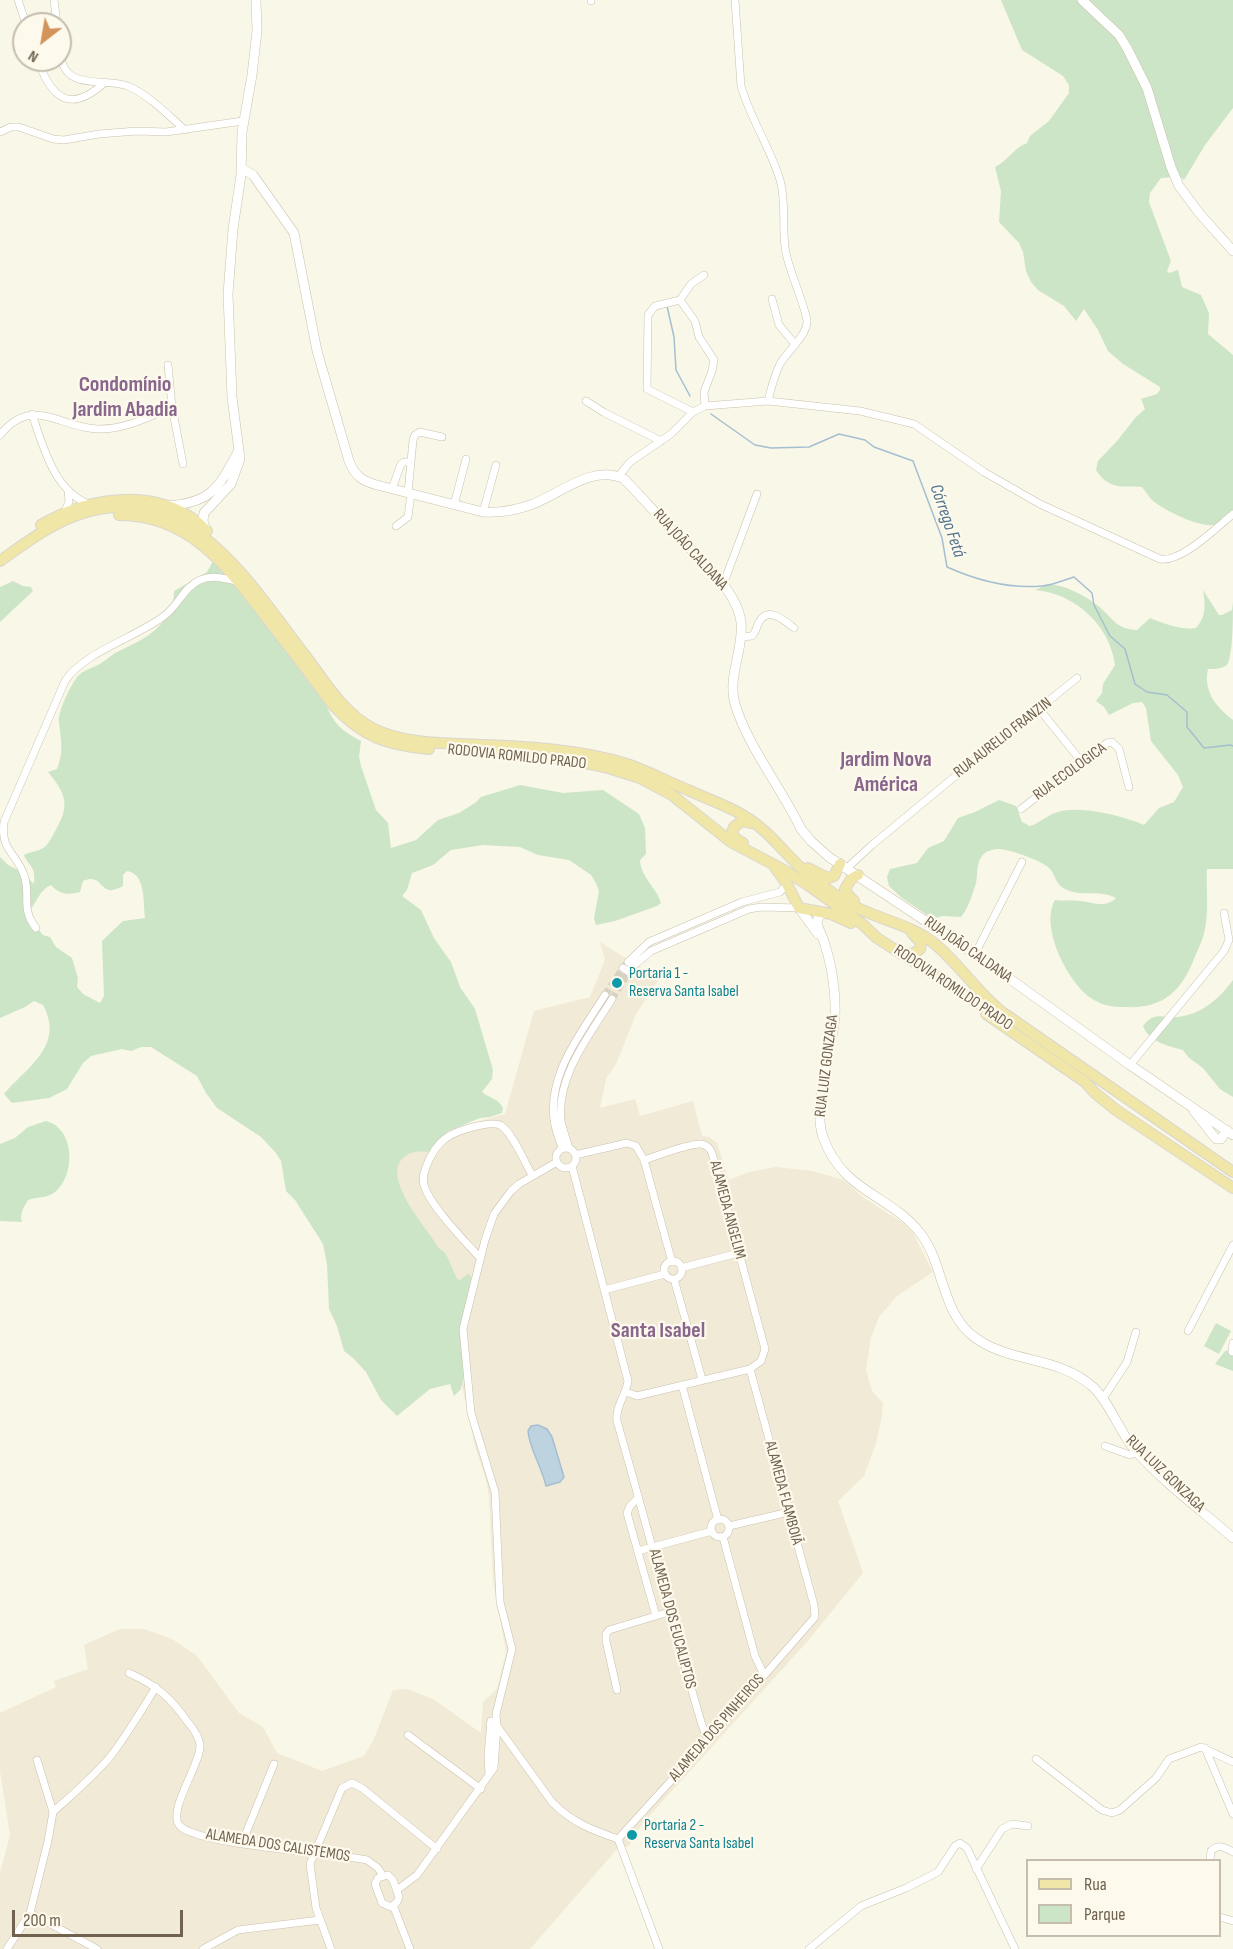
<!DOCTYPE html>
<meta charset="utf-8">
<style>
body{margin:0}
#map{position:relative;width:1233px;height:1949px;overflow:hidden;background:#f9f7e7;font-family:"Sofia Sans Condensed",sans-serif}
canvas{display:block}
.legend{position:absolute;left:1026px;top:1859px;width:195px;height:78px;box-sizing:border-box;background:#fdfaed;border:2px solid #c5bdae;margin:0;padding:8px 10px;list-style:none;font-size:18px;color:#70624f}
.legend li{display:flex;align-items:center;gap:12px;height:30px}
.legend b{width:30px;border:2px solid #c5bdae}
.north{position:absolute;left:12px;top:12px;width:60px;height:60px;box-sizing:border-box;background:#fdfaed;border:2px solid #c5bdae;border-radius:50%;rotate:211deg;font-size:16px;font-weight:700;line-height:24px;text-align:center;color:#70624f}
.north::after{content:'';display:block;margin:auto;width:21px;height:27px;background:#d3945c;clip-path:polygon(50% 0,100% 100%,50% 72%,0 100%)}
.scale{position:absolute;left:12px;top:1910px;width:171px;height:27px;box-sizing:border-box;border:3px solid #70624f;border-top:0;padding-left:8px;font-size:18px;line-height:21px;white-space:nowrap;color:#70624f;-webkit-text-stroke:4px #fdfaed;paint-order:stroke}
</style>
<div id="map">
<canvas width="1233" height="1949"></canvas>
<ul class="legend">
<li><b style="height:8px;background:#f0e6a8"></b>Rua</li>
<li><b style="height:16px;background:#cce5c7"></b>Parque</li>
</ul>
<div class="north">N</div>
<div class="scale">200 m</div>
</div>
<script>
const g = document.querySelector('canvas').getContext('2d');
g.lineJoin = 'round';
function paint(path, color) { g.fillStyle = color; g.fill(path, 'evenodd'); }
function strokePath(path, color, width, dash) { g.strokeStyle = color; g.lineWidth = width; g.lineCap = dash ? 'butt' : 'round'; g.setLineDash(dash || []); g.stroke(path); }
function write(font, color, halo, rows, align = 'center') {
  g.font = font + ' "Sofia Sans Condensed",sans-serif'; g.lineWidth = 4.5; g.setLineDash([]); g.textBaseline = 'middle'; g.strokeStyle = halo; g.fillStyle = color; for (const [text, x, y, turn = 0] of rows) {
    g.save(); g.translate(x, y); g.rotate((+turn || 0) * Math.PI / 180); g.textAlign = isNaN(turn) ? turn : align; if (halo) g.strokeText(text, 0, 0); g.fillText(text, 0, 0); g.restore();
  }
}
const residential = new Path2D(`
 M600 942 659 979 636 1014 617 1062 606 1079 600 1108 635 1099 640 1116 693 1101 702 1136 709 1137 717 1143 729 1180 749 1172 776 1167 812 1171 844 1180 864 1198 903 1223 913 1233 933 1272 897 1296 879 1317 871 1337 866 1370 872 1391 883 1403 882 1416 876 1443 864 1476 838 1501 863 1573 806 1643 641 1825 629 1846 618 1848 530 1949H0V1873L10 1835 0 1771V1713L56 1687 54 1681 88 1669 84 1645 120 1629H144L172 1639 197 1656 239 1713 263 1727 277 1753 322 1771 364 1756 374 1739 393 1690 407 1689 433 1699 481 1733 483 1702 497 1689 506 1652 493 1582 489 1496 486 1480 475 1446 459 1372 404 1216 389 1158 410 1140 505 1114 534 1011 590 997 605 960Z`);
const green = new Path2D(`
 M1001 0H1233V108L1205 145 1184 180 1176 173 1174 177 1161 178 1150 193 1149 202 1171 261 1167 271 1169 273 1178 270 1182 287 1201 295 1209 313 1208 334 1233 355V512C1227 517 1220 524 1213 525 1198 527 1161 509 1151 499 1148 495 1145 491 1142 487 1123 486 1109 490 1096 470L1098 461 1117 441 1136 417 1145 409 1141 399 1157 394 1160 390V387L1123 364 1108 351 1098 330 1084 309 1076 321 1064 306 1038 290 1031 282 1026 271 1023 252 1019 243 999 222 1001 191 995 167C1009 160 1012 149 1027 143L1030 136 1049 121 1069 93V85L1063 76 1022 50Z
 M215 558 322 694C331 719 337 729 361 741L359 757 361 766 376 810 388 823 391 848 416 840 438 820 459 813 475 803 481 797 520 785 563 793 603 790 639 814 645 828 646 854 640 860C641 878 657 888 661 903L657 906 615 921 596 925 594 918 599 891 596 883 591 875 569 860 538 855 520 847 483 845 451 850 433 865 412 873 407 890 402 896 421 910 434 938 451 962 460 987 475 1009 493 1070 492 1079 482 1092C489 1098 499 1099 503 1108L502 1113 490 1117 480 1118 448 1131 434 1151C424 1153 416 1149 407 1155 379 1171 419 1219 430 1235 433 1239 435 1243 438 1247 442 1252 441 1248 445 1253 450 1261 453 1271 457 1279L460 1280 468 1274 471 1276 467 1302 464 1375 461 1389 454 1396 450 1384 430 1389 397 1416 381 1400 366 1372 354 1359 344 1351 337 1326 329 1309 327 1264 323 1244 295 1200 286 1191 281 1161 276 1153 261 1137 217 1108 206 1093 197 1076 151 1047H141L131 1051 122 1049 91 1056 83 1063 67 1089 49 1098 12 1103 4 1094C27 1067 65 1046 43 1005L34 1001 25 1007 0 1018V857L8 865 22 872 34 884C36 865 30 869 24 855 29 852 36 852 41 849 47 847 50 840 53 835 69 808 69 797 48 772L57 769C64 752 61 740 59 723 57 713 71 684 78 676 83 671 91 668 98 665 105 661 111 655 117 652 143 640 174 625 174 591L207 572ZM127 871C146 874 143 902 145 918L123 921 102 941 104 996 100 1003 83 994 77 987 78 978 72 958 56 947 50 937 43 935 38 929 31 909C37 900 41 889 51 885 59 895 70 895 80 892L83 881C99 874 99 887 109 890 113 891 119 888 123 886V875Z
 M13 581 23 586 31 587 33 591 0 622V587Z
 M1048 584C1067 586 1082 594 1097 605 1112 616 1114 629 1137 630L1150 618C1162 623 1184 631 1196 628 1207 616 1205 604 1203 590L1219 615H1222L1232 610 1233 602C1233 616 1233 656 1227 665 1221 669 1215 669 1208 669 1203 691 1216 707 1233 720V869H1207C1206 889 1209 909 1205 929 1203 940 1198 949 1194 959 1181 992 1162 1009 1125 1007 1113 1007 1104 1006 1094 1000 1069 986 1039 927 1055 900 1063 901 1071 900 1080 901 1093 902 1105 909 1116 898 1098 889 1082 897 1067 890 1054 884 1057 877 1050 869 1044 861 1008 849 999 849 992 849 986 851 982 856 976 864 978 874 976 883 972 895 969 907 961 917L942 916 933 919 902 898 889 886 887 877 890 869 917 863 928 848 944 841 958 818 975 812 999 800 1016 806 1022 822 1030 826C1040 823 1046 816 1055 813 1077 804 1123 816 1144 825L1159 808 1174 802 1183 787 1178 775 1151 741 1146 708 1142 702 1133 703 1109 715 1104 707 1096 701 1102 693 1103 684 1115 665C1110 625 1074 593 1035 590Z
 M1233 980V1097L1220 1089 1203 1068 1188 1057 1183 1050C1168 1046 1149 1042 1143 1026 1154 1011 1162 1018 1178 1017 1202 1014 1219 999 1233 980Z
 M46 1121C75 1128 76 1175 55 1192 48 1198 37 1197 28 1200 24 1207 19 1214 22 1222L0 1221V1144L15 1138 28 1127Z
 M1216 1323 1231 1331 1219 1354 1204 1346Z
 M1233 1349V1371L1215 1364 1225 1351Z`);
const water = new Path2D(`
 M538 1425 547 1429 552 1437 564 1477 560 1482 546 1486C542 1467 529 1448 528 1431L531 1426Z`);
const stream = new Path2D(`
 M667 306 674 337 676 370 690 396
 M711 414 755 445 771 448 809 447 839 434 865 440 874 447 913 461 942 538 947 567C976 580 1009 589 1042 586 1053 585 1064 580 1074 577L1092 593 1094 605 1110 636 1125 649 1135 684 1147 692 1167 695 1187 712V727L1204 748 1230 745 1233 746`);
const streetTunnel = new Path2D(`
 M605 995 626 964
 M612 999 631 968`);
const street = new Path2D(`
 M18 0 26 24
 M54 0 57 24
 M591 0V1
 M735 0 741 86C750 118 770 147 780 180 787 204 781 229 786 253 791 276 802 297 807 320 808 335 788 350 780 364 774 376 771 389 768 401
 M60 52C64 95 106 75 130 87 151 97 168 115 185 130
 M38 60C51 98 70 114 104 83
 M0 132 11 127H19L53 139 64 140 99 134 137 131 166 132 243 121
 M772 299 779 325 794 343
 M680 300 695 321 699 337 714 360 712 371 704 392 705 406
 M168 365 172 407 183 464
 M586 401 605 413 661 441
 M693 412 647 389 648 315 655 306 680 300 691 284 704 275
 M32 414C43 446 54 491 89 504
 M0 435C32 395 58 427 97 429 124 430 149 417 172 407
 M618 477 630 462 671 434 693 412 705 406 768 401 860 411 914 424 984 472 1040 504 1160 559C1181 563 1217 527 1233 514
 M392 489 401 464 404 462H411
 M408 493 413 440 415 435 420 432 442 437
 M454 505 466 459
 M65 512 69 501 68 491
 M483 512 496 465
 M396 526 408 517 411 494
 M723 585 757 494
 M741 637 752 636C756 632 756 628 759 622 768 606 784 620 794 628
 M1040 710 1081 761
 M1021 809 1107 743 1112 742 1119 749 1129 787
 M847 868 872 845 953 778 1077 678
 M36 928C21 909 30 898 25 878 18 853 0 852 4 822L65 681C84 652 137 637 164 616 178 606 184 587 200 580 212 575 223 578 236 581
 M975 954 1022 862
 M628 962 649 942 742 902 780 892 787 884
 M623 968 629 972
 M631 968 651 951 749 909 761 907 799 908
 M1130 1065 1224 951 1229 940 1224 913
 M562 1148C560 1141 557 1134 555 1126 545 1077 581 1033 605 995
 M569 1148C566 1139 563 1130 561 1121 556 1076 590 1035 612 999
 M556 1158a10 10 0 1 1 20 0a10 10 0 1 1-20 0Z
 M575 1155 627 1143 636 1146 644 1160 672 1262
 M572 1166 628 1381C626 1395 615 1407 617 1421 646 1522 672 1624 702 1725L708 1740
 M480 1258C465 1241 430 1206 424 1185 422 1178 424 1173 426 1167 436 1140 450 1132 477 1126 484 1125 492 1122 500 1125 512 1131 525 1163 532 1175
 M664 1270a9 9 0 1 1 18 0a9 9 0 1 1-18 0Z
 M681 1268 738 1253
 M674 1279 702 1379
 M604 1290 665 1274
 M1188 1331 1233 1245
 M1232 1352 1233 1343
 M682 1385 718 1520
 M626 1392 637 1396 750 1369 761 1361 765 1349 712 1153C710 1148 707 1145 701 1144 690 1143 656 1156 644 1160
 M1104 1397 1127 1362 1136 1332
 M1105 1446 1130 1455 1137 1452
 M638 1498 630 1506 627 1513 656 1616
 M711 1528a9 9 0 1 1 18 0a9 9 0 1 1-18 0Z
 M729 1526 789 1512
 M723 1537 755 1656 764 1675
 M638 1551 712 1531
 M129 1673C156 1685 170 1697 187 1721 193 1728 199 1736 200 1745 201 1764 166 1812 180 1826 198 1845 334 1853 367 1860L378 1868 383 1876
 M617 1690 606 1641V1634L609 1630 669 1612
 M490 1724 497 1726 552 1802C571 1822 592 1830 618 1839
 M408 1735 481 1789
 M1205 1748 1233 1814
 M1036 1759 1102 1810 1112 1813 1120 1810 1156 1778 1169 1759 1201 1747 1233 1762
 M489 1775 488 1755 491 1721
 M53 1812C73 1794 93 1777 110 1757 127 1735 141 1711 156 1687
 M618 1839 708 1740 815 1617 814 1605 750 1369
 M618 1839 659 1949
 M242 1843 274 1764
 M1210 1860 1211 1851C1218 1843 1225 1848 1233 1852
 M976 1869 1002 1829 1012 1824 1028 1826
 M388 1875 393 1880 399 1897 397 1902 391 1907 382 1903 375 1884 378 1878Z
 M397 1890 417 1875 494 1768 497 1726 496 1714 512 1649 500 1602 495 1492 471 1413 463 1329 485 1240 494 1214 511 1191 519 1184 557 1162
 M393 1905 410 1949
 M30 1913 97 1949
 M1220 1917 1233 1921
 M7 1949 30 1913 48 1841 53 1812 37 1760
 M203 1949 238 1930 320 1920
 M331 1949 316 1908 310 1864 342 1788 352 1783 362 1788 437 1849
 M809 1949 861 1906 906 1888 938 1872 955 1846 960 1843 967 1848 1015 1949`);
const secondary = new Path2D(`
 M1082 0 1119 35 1127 48 1147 88 1171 167 1179 186 1200 214 1233 251
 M241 168 253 175 294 233 317 351 349 461C355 476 362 481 377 485L483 512C500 513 517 510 533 504 561 493 593 464 624 479 638 493 651 508 664 522 688 548 737 587 741 622 744 650 727 677 735 704 747 745 782 789 801 829L811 841 829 857 975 954 1130 1065 1233 1135
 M166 506C211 503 218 489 238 452
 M205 528 203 521 204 513 231 484 240 459 232 397 228 294 233 229 241 175 242 132 252 75 257 31 256 0
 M799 908 818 934
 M823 912 818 918 817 923C819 931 823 937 825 945 832 966 836 994 835 1016 832 1051 812 1104 823 1137 843 1193 890 1194 921 1234 945 1266 941 1315 977 1339 1014 1364 1058 1356 1093 1387 1111 1404 1118 1430 1135 1450 1164 1483 1201 1510 1233 1538
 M1194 1111 1216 1139H1221L1227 1130`);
const primary = new Path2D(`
 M119 515C192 515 229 569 269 621 291 649 312 677 333 705 362 737 387 745 429 749
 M41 525C91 495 163 486 207 531
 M0 561C24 544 49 525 77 515 186 476 248 581 304 654 324 680 342 712 372 728 405 745 449 743 485 745 532 747 581 750 627 764 648 771 668 782 688 790 714 802 741 810 762 829 773 838 782 849 792 859 807 875 825 888 843 900 872 919 908 922 935 944 960 965 977 992 1002 1012L1233 1172
 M454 750 566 759 605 767 640 778 672 795 731 842 784 870 808 885 861 923 877 938 995 1014
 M743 843 736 839 732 833 734 827 742 821 751 823
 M774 866 787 884 799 908 831 914 851 923
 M808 868 828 878 834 876 840 864
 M854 901 848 895 845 889 851 879 858 875
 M904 953 913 954 920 949 921 943 912 933
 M986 1014 1085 1082 1095 1093 1116 1110 1233 1188`);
const markers = [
 [617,983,6,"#0f9aa8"],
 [632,1835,6,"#0f9aa8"]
];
const streetNames = [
 ["RUA JOÃO CALDANA",690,550,48],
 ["RUA AURELIO FRANZIN",1003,738,-38],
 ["RODOVIA ROMILDO PRADO",517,757,6],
 ["RUA ECOLOGICA",1070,772,-36],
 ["RUA JOÃO CALDANA",968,950,35],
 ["RODOVIA ROMILDO PRADO",953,988,34],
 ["RUA LUIZ GONZAGA",827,1066,-83],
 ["ALAMEDA ANGELIM",727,1210,75],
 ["RUA LUIZ GONZAGA",1165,1474,44],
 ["ALAMEDA FLAMBOIÃ",783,1493,75],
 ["ALAMEDA DOS EUCALIPTOS",672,1619,75],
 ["ALAMEDA DOS PINHEIROS",717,1728,-49],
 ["ALAMEDA DOS CALISTEMOS",278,1846,9]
];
const cultureNames = [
 ["Portaria 1 -",629,974],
 ["Reserva Santa Isabel",629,992],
 ["Portaria 2 -",644,1826],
 ["Reserva Santa Isabel",644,1844]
];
const waterNames = [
 ["Córrego Fetá",947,521,71]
];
const districtNames = [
 ["Condomínio",125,385],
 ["Jardim Abadia",125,410],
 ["Jardim Nova",886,760],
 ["América",886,785],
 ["Santa Isabel",658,1331]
];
paint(residential, '#f0ead6');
paint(green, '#cce5c7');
paint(water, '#bed3e0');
strokePath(water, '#a5bfd1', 1.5);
strokePath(stream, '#a5bfd1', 1.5);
strokePath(streetTunnel, '#d7d2c1', 7, [7, 3.5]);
strokePath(street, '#cac1ae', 8);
strokePath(secondary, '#ccc2ad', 10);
strokePath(primary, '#dad6d1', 12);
strokePath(street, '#fff', 7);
strokePath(secondary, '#fff', 9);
strokePath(primary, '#f0e6a8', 10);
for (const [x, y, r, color] of markers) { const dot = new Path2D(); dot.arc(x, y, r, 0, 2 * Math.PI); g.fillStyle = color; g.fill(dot); strokePath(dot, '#fdfaed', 2); }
write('16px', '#70624f', '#fdfaed', streetNames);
write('16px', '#0d838f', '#fdfaed', cultureNames, 'left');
write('italic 18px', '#53758d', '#fdfaed', waterNames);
write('bold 22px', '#89668c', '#fdfaed', districtNames);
</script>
